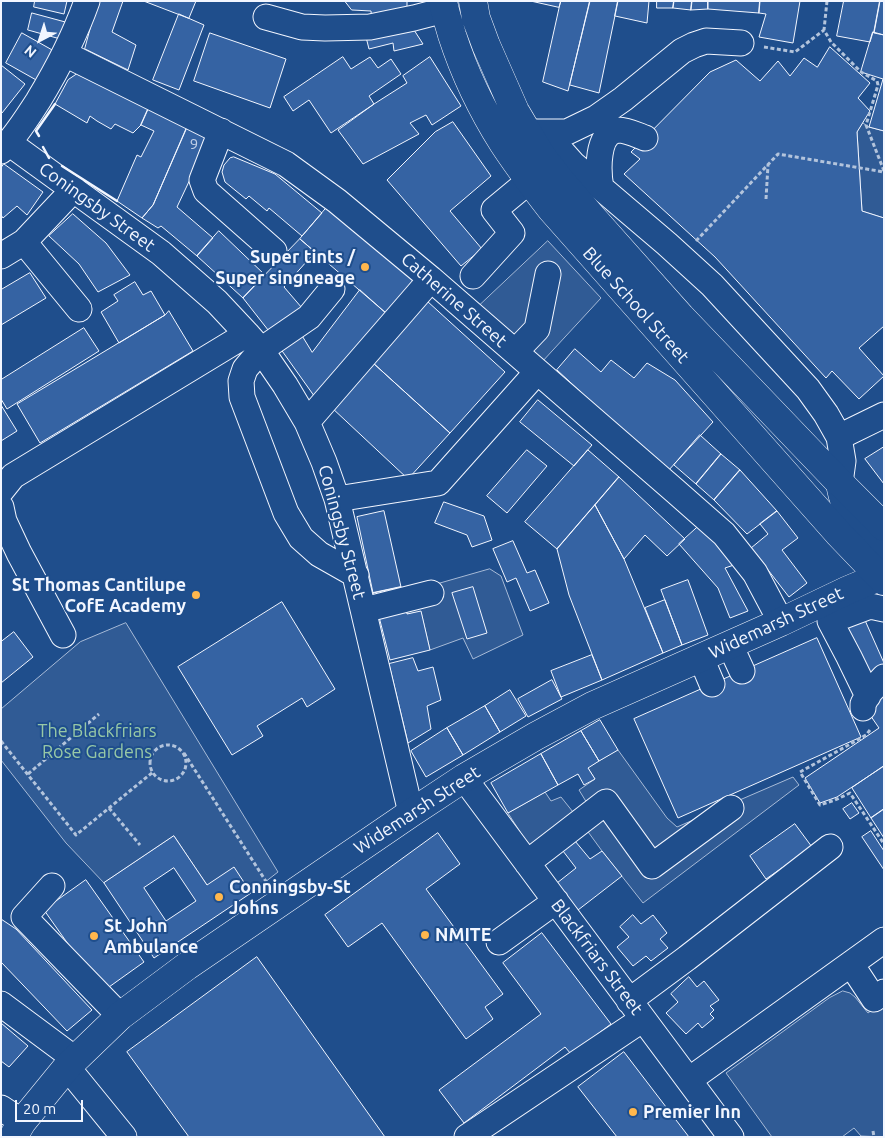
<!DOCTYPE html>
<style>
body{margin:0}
#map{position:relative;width:885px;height:1138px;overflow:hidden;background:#1f4e8c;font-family:Ubuntu,sans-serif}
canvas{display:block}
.frame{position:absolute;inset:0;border:2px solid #f2f6ff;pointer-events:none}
.north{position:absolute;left:15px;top:15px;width:50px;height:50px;-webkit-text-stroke:4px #1f4e8c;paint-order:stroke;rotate:220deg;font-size:14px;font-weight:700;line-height:20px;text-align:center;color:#f2f6ff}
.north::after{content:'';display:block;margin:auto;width:18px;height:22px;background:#f2f6ff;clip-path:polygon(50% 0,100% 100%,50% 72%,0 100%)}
.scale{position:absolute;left:15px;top:1100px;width:68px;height:22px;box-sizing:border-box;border:2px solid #f2f6ff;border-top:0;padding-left:6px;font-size:15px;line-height:18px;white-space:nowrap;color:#f2f6ff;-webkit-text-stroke:4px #1f4e8c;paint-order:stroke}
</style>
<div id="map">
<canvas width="885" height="1138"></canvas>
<div class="frame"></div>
<div class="north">N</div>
<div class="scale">20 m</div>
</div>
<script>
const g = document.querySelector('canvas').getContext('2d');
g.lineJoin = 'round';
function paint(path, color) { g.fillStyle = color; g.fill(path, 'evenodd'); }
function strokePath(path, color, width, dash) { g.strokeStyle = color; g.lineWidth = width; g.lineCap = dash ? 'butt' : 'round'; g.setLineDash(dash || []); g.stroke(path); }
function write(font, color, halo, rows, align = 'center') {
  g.font = font + ' Ubuntu,sans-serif'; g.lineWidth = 4; g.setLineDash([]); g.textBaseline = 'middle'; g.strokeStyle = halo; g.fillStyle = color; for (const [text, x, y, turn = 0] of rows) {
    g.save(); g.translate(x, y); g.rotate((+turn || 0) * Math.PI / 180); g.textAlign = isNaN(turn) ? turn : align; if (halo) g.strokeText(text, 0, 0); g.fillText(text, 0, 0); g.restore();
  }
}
const built = new Path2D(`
 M863 123 869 127 884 131V218L862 211 857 132Z
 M548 241 601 298 541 363 479 306Z
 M490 569 501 576 523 635 473 659 463 638 430 650 421 612 407 614 403 594Z
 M126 623 278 872 251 893 207 885 174 836 104 883 66 843 1 760V709L80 642Z
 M618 750 667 818 677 827 793 777 799 785 643 903 602 851 586 829 540 863 508 813 545 792 551 801 561 797 577 817 590 808 579 790 595 779 588 768Z
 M843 991 850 993 855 997 868 1013 884 1001V1137L861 1136 854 1128 842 1137H772L726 1073 829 998Z`);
const building = new Path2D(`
 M35 1H67L64 14 34 7Z
 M98 1H123L112 32 136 45 128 70 85 49Z
 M144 1H196L189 18Z
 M345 1H407V19L372 23 371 11 352 10Z
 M531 1H561L559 7Z
 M561 1H590L568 91 543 82Z
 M590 1H618L599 93 570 85Z
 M618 1H649L647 23 615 16Z
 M657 1H674L673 8H657Z
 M674 1H692L691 10 673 8Z
 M692 1H708V9L691 10Z
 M708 1H760L759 13 708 9Z
 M760 1H800L793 43 759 37 766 14 759 13Z
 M844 1H880L874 33 873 32 870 42 837 36Z
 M880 1H884V35L874 33Z
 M32 13 69 23 64 40 28 30Z
 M179 14 204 25 179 90 153 80Z
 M407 19 423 44 394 51 393 43 369 49 365 33Z
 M873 32 884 35V131L869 127 883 79 861 72Z
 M22 33 54 51 38 81 6 63Z
 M210 33 286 59 270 108 194 81Z
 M830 47 870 83 858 98 870 111 857 132 862 211 884 218V326L859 348 884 376 859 399 832 371 826 378 715 257 624 174 640 159 631 152 710 72 736 60 760 81 778 61 790 76 804 58 817 67Z
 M343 57 351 69 370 57 378 68 391 59 401 74 369 96 374 104 331 133 309 100 293 111 284 97Z
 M430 57 461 106 432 125 426 115 410 123 419 134 363 164 338 130 374 104 407 83 403 76Z
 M1 65 25 84 2 113 1 112Z
 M77 74 149 107 141 125 133 133 115 124 111 129 97 121 90 116 87 123 55 104 68 80Z
 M149 107 188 125 153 205 142 218 117 201 137 155 141 157 154 131 141 125Z
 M453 122 491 176 450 211 482 249 461 266 387 180 435 132Z
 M188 125 205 134 208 148 202 154 177 207 213 238 197 256 161 226 158 228 142 218 153 205Z
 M234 157 275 174 322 213 302 236 269 208 267 211 249 196 246 199 225 182 222 172 224 165 230 158Z
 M4 164 43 192 27 215 17 206 3 218 1 215V168Z
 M328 206 415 282 387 314 300 239Z
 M73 214 106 243 130 275 98 292 79 264 49 236Z
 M219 231 265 275 243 298 197 256Z
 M300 239 315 252 284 287 302 308 272 335 243 298Z
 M30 273 46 298 1 325V290Z
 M135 282 143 295 151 291 165 315 119 343 101 312 118 301 114 295Z
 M360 290 387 314 317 400 280 348 301 334 312 352Z
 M427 301 505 372 450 433 372 362Z
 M169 311 193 351 40 443 17 404 165 315Z
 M84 328 99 351 7 409 1 399V380Z
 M575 349 601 372 611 360 634 378 647 363 675 380 713 422 667 472 557 370Z
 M372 362 450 433 408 479 331 407Z
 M538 400 592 445 574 466 520 422Z
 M1 405 17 431 1 441Z
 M700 435 721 454 696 484 674 465Z
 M884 447V484L865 459Z
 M527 450 547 466 507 513 487 496Z
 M588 450 619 477 557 549 525 522Z
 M721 454 740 470 714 500 696 484Z
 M740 470 777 511 747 534 714 500Z
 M619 477 685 539 667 556 645 535 624 559 595 505Z
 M444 502 484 516 492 540 472 547 467 535 435 523Z
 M595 505 624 559 663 653 602 680 569 595 557 549Z
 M384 511 401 587 373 593 357 517Z
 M777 511 798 538 782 550 807 583 789 597 751 548 768 534 760 524Z
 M700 525 737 564 725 568 748 611 730 618 718 588 679 544Z
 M513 541 527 573 535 570 549 603 530 611 516 578 507 582 493 549Z
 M688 580 708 635 682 645 661 590Z
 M401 587 407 614 421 611 430 650 390 660 373 593Z
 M473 587 487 633 467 639 452 593Z
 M665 600 682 645 663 653 645 608Z
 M282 602 335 689 307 707 302 698 257 726 263 736 232 755 178 667Z
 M864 618 884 663V667L861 677 839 628Z
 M14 632 33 657 1 683V642Z
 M817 638 861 737 678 818 634 719Z
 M592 655 602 680 561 697 551 671Z
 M413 658 418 671 433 667 441 700 427 706 431 729 408 743 389 664Z
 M552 680 562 699 528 717 518 699Z
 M884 685V766L837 797 820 803 805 778 879 728 866 709Z
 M510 690 526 716 500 732 485 706Z
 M485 706 500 732 463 755 447 728Z
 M600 720 618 750 599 761 581 731Z
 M447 728 463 755 426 777 411 751Z
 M581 731 599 761 588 768 595 779 584 785 578 774 558 785 541 754Z
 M541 754 558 785 508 813 491 783Z
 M884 766V809L871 818 852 788Z
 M852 803 859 813 850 819 843 809Z
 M884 809V838L871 818Z
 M795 824 812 847 766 879 750 856Z
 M871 831 884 851V870L862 837Z
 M438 833 460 864 426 889 503 994 485 1007 493 1019 466 1039 382 923 348 947 325 915Z
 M174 836 207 885 234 867 251 893 154 958 104 883ZM174 868 196 901 166 921 144 888Z
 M575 841 590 859 602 851 622 876 578 910 557 883 576 868 563 851Z
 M86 880 144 962 102 992 44 910Z
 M633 915 641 924 653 915 667 933 660 939 668 948 651 961 646 956 633 966 617 947 629 937 620 927Z
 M1 919 16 929 92 1010 67 1031 1 962Z
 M542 933 611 1024 571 1054 565 1047 464 1123 439 1090 541 1014 503 963Z
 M257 957 385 1137H189L127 1052Z
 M689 977 697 987 704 981 719 1000 710 1006 714 1010 710 1014 714 1018 702 1028 698 1023 686 1034 666 1013 678 1002 671 994Z
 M1 1023 28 1046 9 1067 1 1061Z
 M624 1052 689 1137H617L578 1087Z`);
const path = new Path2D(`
 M827 1 824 30 831 42 861 72 877 81 878 85 866 125 884 171
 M764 47 795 52 824 30
 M766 199 768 165
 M696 241 778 154 884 172
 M870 730 866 735 854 742 800 772 820 805 835 800 850 793 884 844
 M1 741 76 835 153 772
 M150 763a18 18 0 1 1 36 0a18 18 0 1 1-36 0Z
 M184 753 267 883
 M28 774 99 714
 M109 808 140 845
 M873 1131 874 1137`);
const minor = new Path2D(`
 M266 17 302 27 325 28 370 27 414 18 445 10
 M65 54 286 164 337 201 431 279 674 490 724 534 755 573 781 622
 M221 131 202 180 206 191 274 251
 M534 132H567L596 118 623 99 682 51 694 45 706 41 741 43
 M547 132 557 146 573 164 667 244 712 285 808 389 826 414 839 437 843 461 840 483
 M9 143 161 253 217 302 247 334 261 350 285 385 307 422 324 462 337 499 411 813
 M1 151C16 136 27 118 38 101 58 68 74 38 87 1
 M601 188C598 172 596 132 618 130 627 130 637 135 645 138
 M24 242 79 309
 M1 256 24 242 74 189
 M473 276 512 233 494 210 529 181
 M332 289 309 317 261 350 245 369 241 381 242 397 286 513 301 538 319 554 356 575
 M515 352 537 329 548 274
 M307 422 431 279
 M839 437 884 415
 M1 491 13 476 247 334
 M337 499 438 483 537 372
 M1 507 4 521 19 553 63 635
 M364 610 431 593
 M730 645 742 671
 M701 658 712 684
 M868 696 849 657 830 621 870 606 884 609
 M863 708V704L869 693 884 677
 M464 778 731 1137
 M527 863 606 802 652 866 731 808
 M52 886 24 917 120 1016
 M499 942 556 901
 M851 964 874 999 884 992
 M629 1001 687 958 830 847
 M1 1004 75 1059
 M67 1067 124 1137
 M689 1080 884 940
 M1 1108 22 1122
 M467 1137 643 1019`);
const major = new Path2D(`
 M13 1137 22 1122 67 1067 120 1016 187 966 411 813 464 778 536 736 592 706 781 622 848 590 879 577C877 565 876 553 871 542 864 527 851 517 845 502 842 496 841 489 840 483`);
const highway = new Path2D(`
 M443 1C445 13 449 24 452 35 464 72 482 110 503 143 518 166 534 187 551 209L838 533 884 581
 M473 1 476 18 486 45 515 111 541 155 560 180 591 216 681 317 840 483 884 527`);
const wall = new Path2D(`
 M39 136 36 131 55 104
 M43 147 49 158
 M62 166 117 201`);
const markers = [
 [365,267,5,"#ffb74d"],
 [196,595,5,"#ffb74d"],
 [219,897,5,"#ffb74d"],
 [425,935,5,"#ffb74d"],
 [94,936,5,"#ffb74d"],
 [633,1112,5,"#ffb74d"]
];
const numberNames = [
 ["9",194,144]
];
const streetNames = [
 ["Coningsby Street",97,207,36],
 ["Catherine Street",454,300,41],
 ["Blue School Street",636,305,48],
 ["Coningsby Street",342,532,75],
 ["Widemarsh Street",776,623,-25],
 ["Widemarsh Street",417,810,-33],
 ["Blackfriars Street",597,957,53]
];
const poiNames = [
 ["Super tints /",355,257,"right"],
 ["Super singneage",355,278,"right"],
 ["St Thomas Cantilupe",186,585,"right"],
 ["CofE Academy",186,606,"right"],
 ["Conningsby-St",229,887],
 ["Johns",229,908],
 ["St John",104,926],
 ["Ambulance",104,947],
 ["NMITE",435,935],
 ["Premier Inn",643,1112]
];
const parkNames = [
 ["The Blackfriars",97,731],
 ["Rose Gardens",97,752]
];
paint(built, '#305b95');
strokePath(built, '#a8bbd7', 1);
paint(building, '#3563a3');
strokePath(building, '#f2f6ff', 1);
strokePath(minor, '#f2f6ff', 27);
strokePath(major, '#f2f6ff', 29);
strokePath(highway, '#f2f6ff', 29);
strokePath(path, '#b3c4dc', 3, [4, 2.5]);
strokePath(minor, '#1f4e8c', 25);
strokePath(major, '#1f4e8c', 28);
strokePath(highway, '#1f4e8c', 28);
strokePath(wall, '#f2f6ff', 2.5);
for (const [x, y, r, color] of markers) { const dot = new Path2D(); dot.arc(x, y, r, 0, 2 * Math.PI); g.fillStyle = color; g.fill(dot); strokePath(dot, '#1f4e8c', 2); }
write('15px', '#c3d1e8', null, numberNames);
write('18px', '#f2f6ff', '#1f4e8c', streetNames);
write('bold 18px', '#f2f6ff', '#1f4e8c', poiNames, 'left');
write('18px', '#97c8a6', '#1f4e8c', parkNames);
</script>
